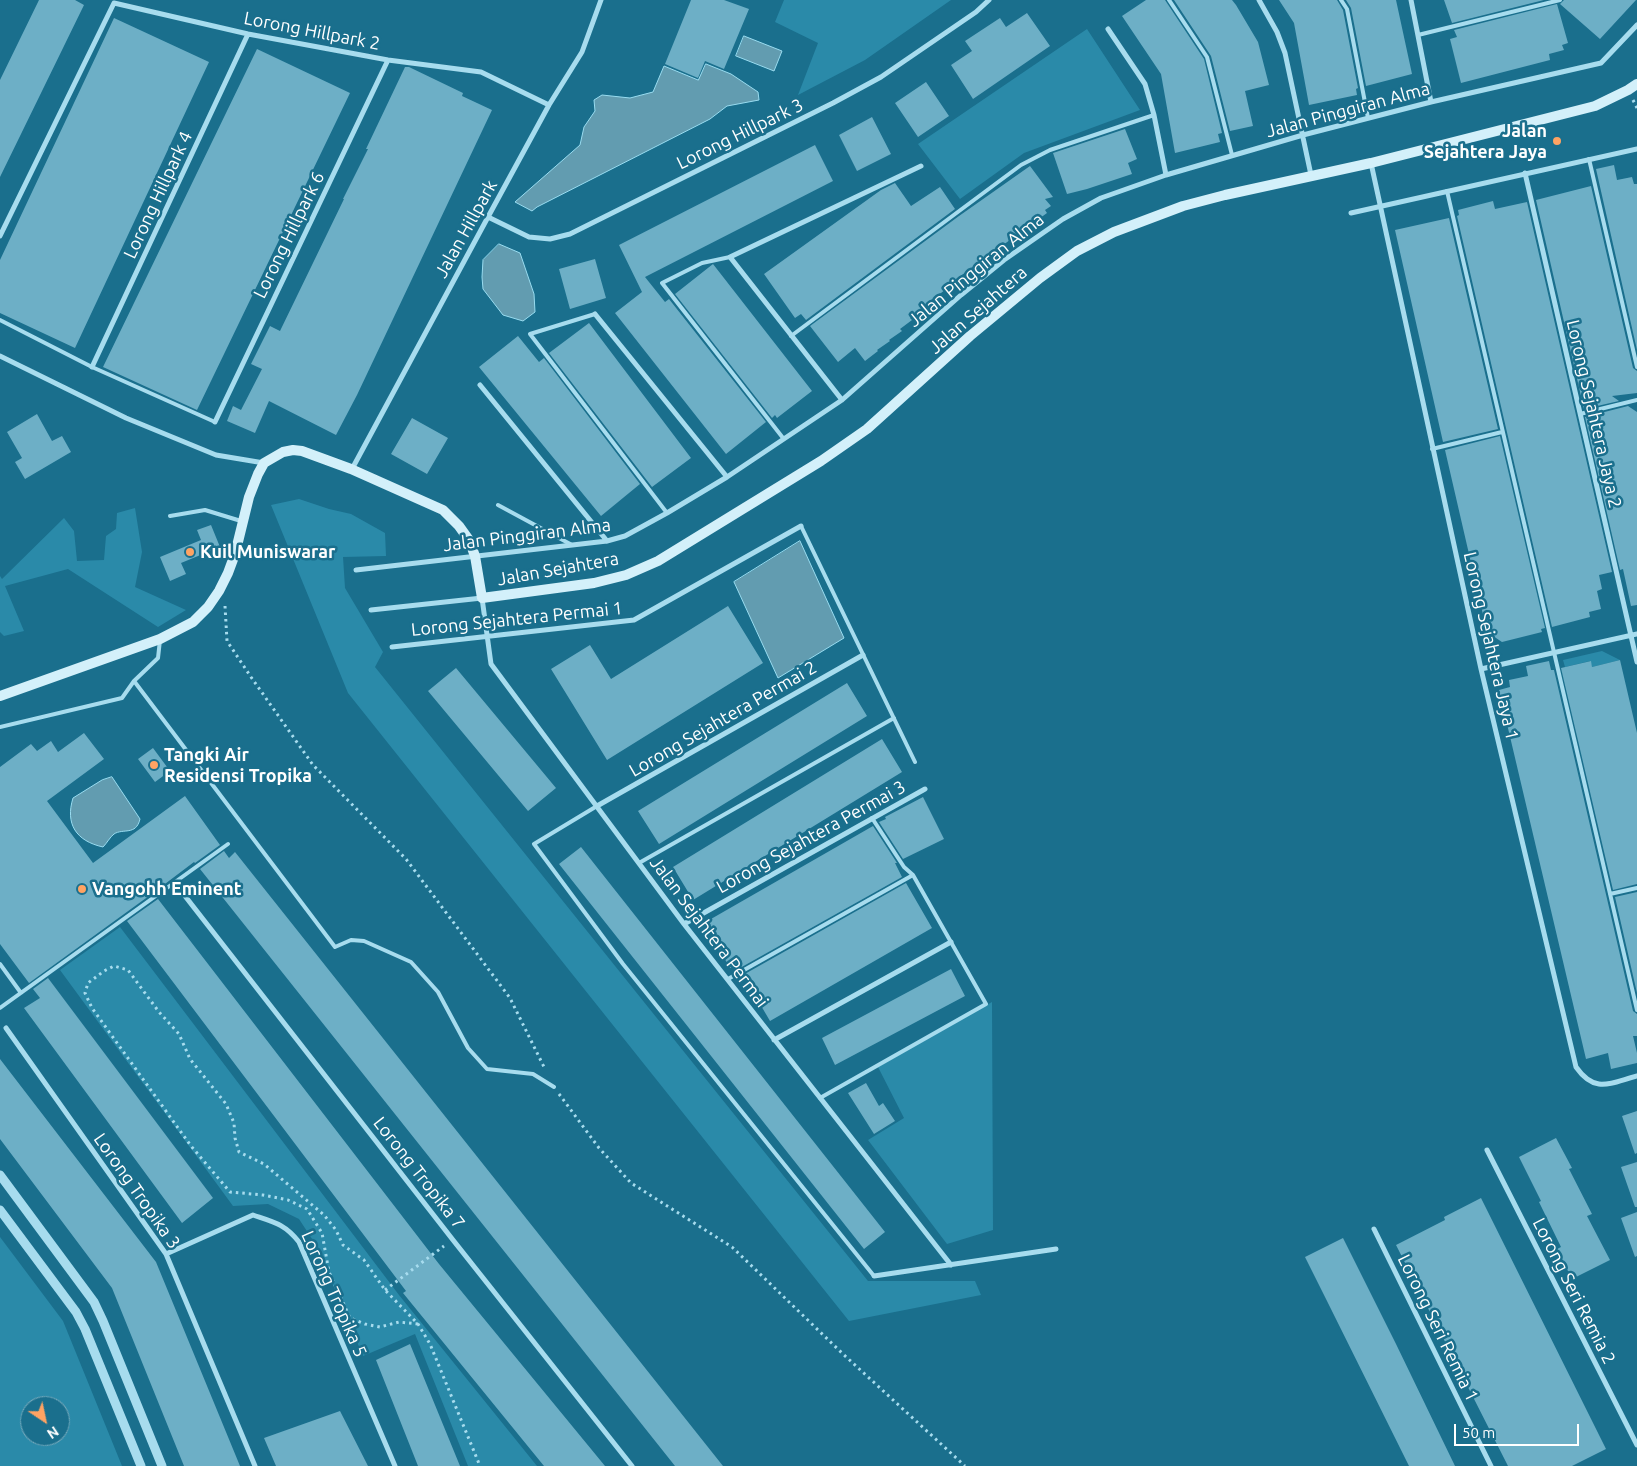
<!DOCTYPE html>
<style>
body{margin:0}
#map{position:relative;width:1637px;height:1466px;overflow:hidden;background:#1a6f8d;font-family:Ubuntu,sans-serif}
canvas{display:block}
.north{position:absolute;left:20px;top:1396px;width:50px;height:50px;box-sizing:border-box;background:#1a6f8d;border:1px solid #76a9bb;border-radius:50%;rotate:146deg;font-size:14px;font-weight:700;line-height:20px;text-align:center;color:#fff}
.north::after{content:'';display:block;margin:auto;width:18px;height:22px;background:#ffa363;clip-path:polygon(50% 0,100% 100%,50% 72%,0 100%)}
.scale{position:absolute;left:1454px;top:1424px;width:125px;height:22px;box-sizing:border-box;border:2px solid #fff;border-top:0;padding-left:6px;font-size:15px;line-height:18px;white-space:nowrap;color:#fff;-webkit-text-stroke:4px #1a6f8d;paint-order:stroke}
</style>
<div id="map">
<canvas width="1637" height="1466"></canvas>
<div class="north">N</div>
<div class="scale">50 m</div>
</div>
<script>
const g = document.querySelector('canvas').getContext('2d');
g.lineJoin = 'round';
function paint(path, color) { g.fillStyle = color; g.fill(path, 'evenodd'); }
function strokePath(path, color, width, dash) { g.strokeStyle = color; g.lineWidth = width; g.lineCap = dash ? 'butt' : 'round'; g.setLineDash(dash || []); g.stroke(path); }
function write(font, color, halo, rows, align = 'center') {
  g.font = font + ' Ubuntu,sans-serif'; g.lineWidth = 5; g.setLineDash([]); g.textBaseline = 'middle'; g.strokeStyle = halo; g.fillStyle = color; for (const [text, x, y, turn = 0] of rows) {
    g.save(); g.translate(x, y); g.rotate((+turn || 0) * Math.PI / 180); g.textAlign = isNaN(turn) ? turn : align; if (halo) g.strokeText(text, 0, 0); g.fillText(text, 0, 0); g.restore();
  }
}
const green = new Path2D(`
 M784 0H951L865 60 798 95 818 43 775 22Z
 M1087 29 1140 110 1024 153 960 199 918 144Z
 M299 499 329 509 351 514 385 533 386 556 343 557 345 588 383 652 375 667 868 1281H975L981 1295 849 1321 348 693 271 505Z
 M135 508 142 552 135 587 186 610 158 627 68 569 5 586 24 631 4 636 0 632V576L2 579 64 518 74 531 77 561 104 560 106 536 116 529 117 513Z
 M1602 651 1620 660 1592 667 1590 661 1565 667 1563 660Z
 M120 927 399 1295 537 1466H468L415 1334 363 1356 316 1245 299 1219 268 1204 233 1206 60 970Z
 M992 1002 993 1230 947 1244 868 1140 904 1118 878 1067Z
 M0 1237 63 1321 122 1466H0ZM30 1406H60V1436H30Z`);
const water = new Path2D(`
 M744 36 782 51 774 71 736 56Z
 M706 64 731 74 758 92 759 100 727 106 710 119 537 207 532 211 515 202 580 145 584 127 595 111 594 100 602 95 630 98 653 92 664 66 698 80Z
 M499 244 520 253 534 294 535 312 523 321 503 315 483 289 482 277 483 260Z
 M800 541 844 638 778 678 734 582Z
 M112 777 140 819C136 836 123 828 114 834 110 837 107 843 103 847 76 841 65 824 73 798L102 780Z`);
const building = new Path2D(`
 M39 0H75L84 5 0 177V80Z
 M691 0H724L749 9 724 69 705 61 698 78 665 64Z
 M1146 0H1165L1204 59 1222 133 1218 134 1220 142 1175 153 1161 74 1122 16Z
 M1174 0H1232L1236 5 1258 42 1269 85 1245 91 1253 126 1230 131 1211 56Z
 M1279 0H1337L1343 10 1358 88 1356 89 1357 95 1309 105 1294 23Z
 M1346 0H1396L1412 74 1366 86 1351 8Z
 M1444 0H1544L1452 23Z
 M1564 0H1636L1600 39 1560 4Z
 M1557 4 1568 43 1562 45 1564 50 1549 54 1550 60 1461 83 1450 39 1457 37 1454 30Z
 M1027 13 1050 46 973 99 951 65 972 51 965 41 1000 18 1006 27Z
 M114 18 209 62 75 348 0 313V260Z
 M257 49 350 93 197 410 103 367Z
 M405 67H409L463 93 462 96 492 110 357 395 336 435 269 401 255 433 227 421 233 406 241 410 262 369 251 364 270 326 280 331 344 199H343L368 149H366Z
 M926 82 949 116 918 137 895 103Z
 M872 117 891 154 857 171 839 135Z
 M1125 129 1137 159 1128 163 1132 174 1087 189 1067 194 1053 153Z
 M815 145 833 181 645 277 665 302 669 299 766 422 726 454 615 313 642 292 619 245Z
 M1614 165 1617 180 1632 177 1634 184H1637V350L1596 169Z
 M1030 166 1053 197 1045 199 1051 206 1045 210 1047 213 944 288 945 290 921 308 922 310 910 318 912 320 900 329 902 331 889 340 890 341 877 350 878 351 865 361 855 348 838 362 810 326 959 216Z
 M895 183 911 206 940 187 955 209 806 320 801 314 795 318 764 274 881 190Z
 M1591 186 1633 368 1637 371V393L1612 396 1619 401 1584 409 1536 200Z
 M1493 201 1495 209 1527 202 1612 572 1599 575 1602 589 1597 591 1601 609 1589 612 1590 617 1552 627 1457 216 1459 215 1458 210Z
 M1449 218 1498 429 1443 442 1395 230Z
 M595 259 606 298 570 309 559 269Z
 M713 264 812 391 777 418 775 415 772 418 675 294Z
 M589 323 691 458 652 487 549 353Z
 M518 336 539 362 544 358 640 484 601 516 479 367Z
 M1628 406 1637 412V605L1631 606 1623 569 1620 570 1585 417Z
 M37 414 52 441 62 436 71 452 25 479 15 462 22 458 7 432Z
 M412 418 448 438 427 474 391 454Z
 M1500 436 1545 628 1541 629 1542 632 1502 642 1487 632 1445 450Z
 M211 525 220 547 181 563 186 574 170 581 160 557 201 540 197 530Z
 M728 606 763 663 607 760 551 669 590 645 611 679Z
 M1620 660 1637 733V884L1613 890 1561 668 1591 661 1592 667Z
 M1549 661 1551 670H1554L1633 1011 1637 1014V1036H1633L1637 1053V1063L1611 1069 1608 1053 1586 1059 1499 690 1510 687 1509 680 1528 676 1526 666Z
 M456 668 556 788 528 811 428 691Z
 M847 683 867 716 659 844 638 811Z
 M84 733 104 759 47 801 93 863 185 796 220 845 195 863 194 862 153 893 29 983 0 944V767L31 744 37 751 51 741 58 752Z
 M882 739 902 772 693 900 673 867Z
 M153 748 170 771 155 782 138 759Z
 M923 797 944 839 903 859 879 822 886 819 885 817Z
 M873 826 897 863H895L902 877 740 968 737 964 730 968 704 923Z
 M581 847 885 1232 864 1249 559 864Z
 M224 851 229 858 235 852 723 1466H675L200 869Z
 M906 883 932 928 770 1021 743 975Z
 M1637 892V993L1615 897Z
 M158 899 439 1264 605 1466H544L403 1293 406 1291 127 921Z
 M951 969 965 996 835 1065 822 1038Z
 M48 978 213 1198 182 1223 24 1008 40 998 33 989Z
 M0 1059 156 1262 240 1466H184L112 1288 0 1139Z
 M866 1083 879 1106 883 1103 895 1121 874 1134 848 1093Z
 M1637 1111V1153L1635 1154 1622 1116Z
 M1556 1138 1572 1168 1569 1169 1592 1214 1587 1216 1610 1260 1572 1279 1557 1249 1561 1247 1539 1202 1541 1201 1519 1157Z
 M1637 1162V1207H1635L1621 1167Z
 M1481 1198 1606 1449 1572 1466H1508L1396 1245 1445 1220 1444 1217Z
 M1637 1212V1256L1635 1257 1621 1218Z
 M1343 1238 1396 1344 1455 1466H1409L1327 1301 1305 1257Z
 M410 1344 460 1466H418L376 1360Z
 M340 1411 368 1466H276L264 1438Z`);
const path = new Path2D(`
 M1633 100 1637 108
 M225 606 227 641 251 677 313 765 406 859 510 998 545 1069
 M559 1094 599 1148 631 1183 732 1247 843 1354 965 1466
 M385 1290 444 1246
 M418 1324 399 1322 380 1327 365 1324 350 1318 329 1272 322 1233 307 1209 288 1200 263 1195 230 1192 191 1146 92 1008 85 993 88 983 104 971 114 966 128 970 159 1012 179 1034 190 1059 226 1104 234 1123 235 1138 239 1152 264 1164 324 1215 336 1230 343 1245 364 1260 385 1290 418 1324 430 1344 480 1466`);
const service = new Path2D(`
 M1169 0 1207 57 1232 155
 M1341 0 1347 9 1368 118
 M1418 35 1560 0
 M1589 159 1637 367
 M1447 191 1637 1010
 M730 257 702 263 662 283 783 438
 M595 314 530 334 667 513
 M0 320 92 367 215 422
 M791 336 1021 165 1050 150 1154 115
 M1580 414 1637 400
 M1432 449 1502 432
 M498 505 572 545
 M170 516 205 510 241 521
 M801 526 915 762
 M134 681 335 947 351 940 364 941 411 962 438 992 468 1048 487 1069 533 1074 554 1087
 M0 727 122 698 134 681 158 658 160 640
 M597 806 534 844 623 964 874 1276
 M639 863 894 718
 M1610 894 1637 888
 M0 964 21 993
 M728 979 913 875
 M0 1008 228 844
 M820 1098 986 1004 913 875 904 867 872 818`);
const minor = new Path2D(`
 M1259 0 1277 32 1285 53 1311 175
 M1411 0 1431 102
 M1108 29 1145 84 1154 115 1166 175
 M1371 163 1481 669 1576 1067C1595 1094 1610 1083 1637 1076
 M1525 173 1637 662
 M1351 213 1637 149
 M488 217 529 237 550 239 570 234 833 103 881 77 976 12 989 0
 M0 236 114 3 248 34 388 60 481 72 549 105
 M595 314 727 477
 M0 356 126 418 216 455 264 463
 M92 367 248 34
 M480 385 607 541
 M842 400 730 257 921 166
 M215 422 388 60
 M352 469 488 217 549 105 582 52 601 0
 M356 570 607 541 625 536 667 513 727 477 842 400 961 295 1004 260 1063 219 1101 198 1166 175 1303 135 1431 102 1601 63 1637 25
 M371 610 482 598 491 664 684 924 951 1265
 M392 647 634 620 801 526
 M1481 669 1637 634
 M597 806 863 655
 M185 896 453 1240 632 1466
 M684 924 925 789
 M6 1028 166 1254 255 1466
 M774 1040 951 942
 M1487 1150 1637 1445
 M1374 1229 1491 1466
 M166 1254 253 1215C274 1222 285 1224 299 1242L395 1466
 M874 1276 1056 1249`);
const tertiary = new Path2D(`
 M0 1175 94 1302 103 1321 162 1466
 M0 1210 76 1312 85 1329 141 1466`);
const secondary = new Path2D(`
 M0 696 160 639 193 622 208 607 219 591 228 573 235 554 249 497 258 474 264 463 283 452 293 450 302 451 351 469 443 510 459 526 469 540 475 556 482 598 594 583 626 575 658 561 821 461 867 429 970 336 1040 278 1077 251 1114 232 1183 206 1225 195 1371 163 1595 106 1628 90 1637 84`);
const markers = [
 [1557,141,5,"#ffa363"],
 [190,552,5,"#ffa363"],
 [154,765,5,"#ffa363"],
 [82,889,5,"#ffa363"]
];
const streetNames = [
 ["Lorong Hillpark 2",312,31,11],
 ["Jalan Pinggiran Alma",1348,110,-15],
 ["Lorong Hillpark 3",740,134,-26],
 ["Lorong Hillpark 4",158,195,-65],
 ["Jalan Hillpark",466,229,-61],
 ["Lorong Hillpark 6",289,235,-64],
 ["Jalan Pinggiran Alma",976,270,-39],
 ["Jalan Sejahtera",978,310,-41],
 ["Lorong Sejahtera Jaya 2",1594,414,77],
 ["Jalan Pinggiran Alma",527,535,-7],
 ["Jalan Sejahtera",558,569,-10],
 ["Lorong Sejahtera Permai 1",517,619,-6],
 ["Lorong Sejahtera Jaya 1",1491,646,77],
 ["Lorong Sejahtera Permai 2",723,719,-30],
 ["Lorong Sejahtera Permai 3",811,837,-29],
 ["Jalan Sejahtera Permai",709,932,53],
 ["Lorong Tropika 7",419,1173,52],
 ["Lorong Tropika 3",137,1191,55],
 ["Lorong Seri Remia 2",1574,1291,63],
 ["Lorong Tropika 5",334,1294,66],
 ["Lorong Seri Remia 1",1438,1328,64]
];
const poiNames = [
 ["Jalan",1547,131,"right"],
 ["Sejahtera Jaya",1547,152,"right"],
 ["Kuil Muniswarar",200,552],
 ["Tangki Air",164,755],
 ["Residensi Tropika",164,776],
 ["Vangohh Eminent",92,889]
];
paint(green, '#2a8aa9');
paint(water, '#629cb0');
strokePath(water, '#99dcf0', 1);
paint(building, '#6dafc6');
strokePath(path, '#a7dcee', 3, [2.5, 4]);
strokePath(service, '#a7dcee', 4);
strokePath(minor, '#a7dcee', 5);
strokePath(tertiary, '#a7dcee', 9);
strokePath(secondary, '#d3f0fa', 10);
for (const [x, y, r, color] of markers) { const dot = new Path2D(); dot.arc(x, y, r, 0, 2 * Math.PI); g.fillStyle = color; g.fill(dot); strokePath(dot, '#1a6f8d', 2); }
write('18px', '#fff', '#1a6f8d', streetNames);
write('bold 18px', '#fff', '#1a6f8d', poiNames, 'left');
</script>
